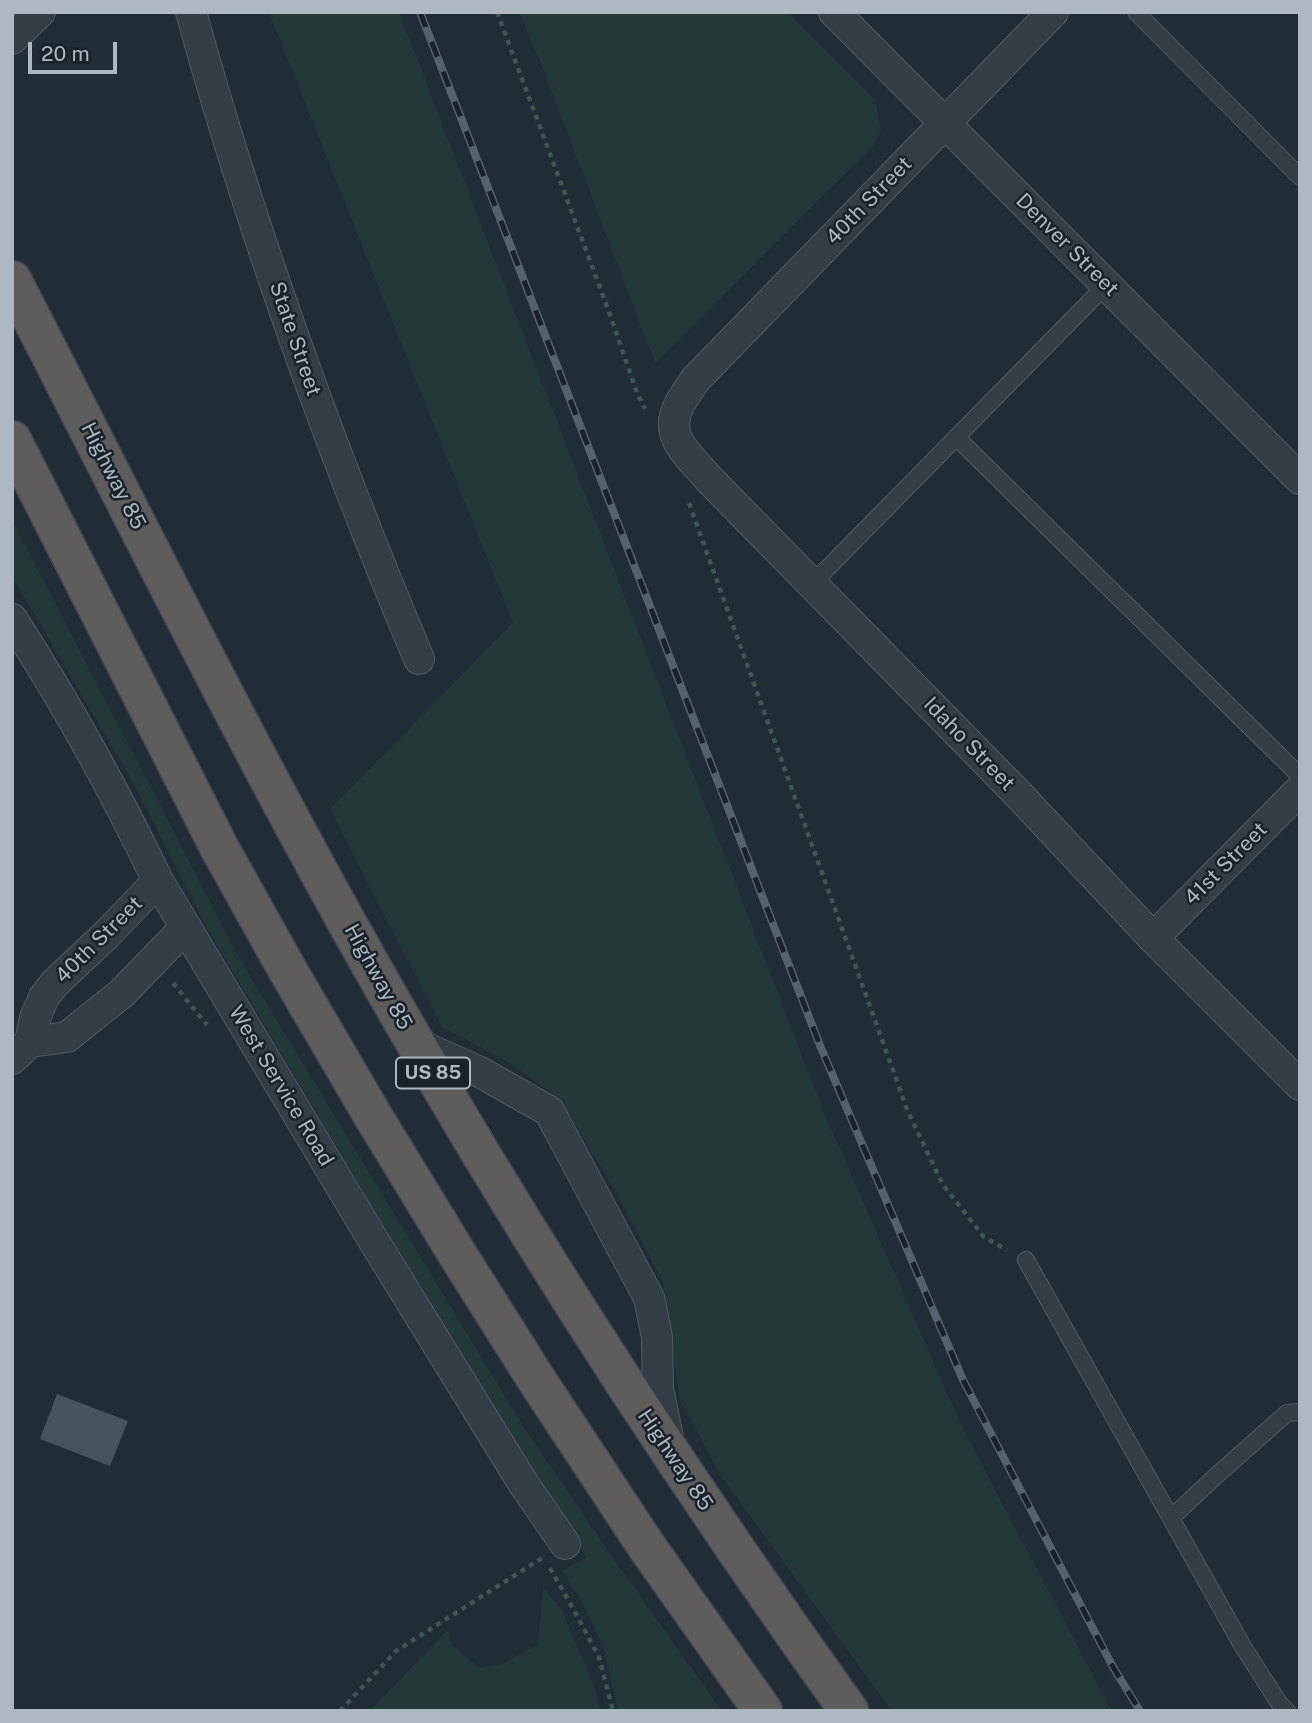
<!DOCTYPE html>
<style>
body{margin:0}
#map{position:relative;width:1312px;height:1723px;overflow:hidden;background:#202c36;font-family:"Public Sans",sans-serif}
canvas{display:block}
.frame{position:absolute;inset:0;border:14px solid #adb8c3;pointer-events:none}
.scale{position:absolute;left:28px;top:42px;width:89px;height:32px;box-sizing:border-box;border:4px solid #adb8c3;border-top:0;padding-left:9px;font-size:21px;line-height:24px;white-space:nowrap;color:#adb8c3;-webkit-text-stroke:5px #19222b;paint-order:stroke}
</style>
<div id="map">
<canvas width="1312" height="1723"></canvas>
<div class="frame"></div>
<div class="scale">20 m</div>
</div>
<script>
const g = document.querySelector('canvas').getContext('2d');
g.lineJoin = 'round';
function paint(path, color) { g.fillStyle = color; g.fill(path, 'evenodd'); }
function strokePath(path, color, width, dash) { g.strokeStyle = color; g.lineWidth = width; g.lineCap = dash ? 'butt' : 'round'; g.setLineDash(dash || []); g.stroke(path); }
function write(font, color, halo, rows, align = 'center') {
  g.font = font + ' "Public Sans",sans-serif'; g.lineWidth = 5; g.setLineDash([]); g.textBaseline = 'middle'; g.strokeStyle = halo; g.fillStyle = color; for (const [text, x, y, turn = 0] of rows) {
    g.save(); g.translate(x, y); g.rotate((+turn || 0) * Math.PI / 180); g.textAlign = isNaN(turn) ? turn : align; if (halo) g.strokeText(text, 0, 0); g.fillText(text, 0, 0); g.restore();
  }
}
const green = new Path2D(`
 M269 12H399L823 1110 961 1425 1112 1711H892L723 1479 680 1401 663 1282 614 1189 559 1098 503 1059 442 1027 330 809 513 623Z
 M519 12H787L875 100 881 130 872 147 655 363 540 61Z
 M12 520 242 963 523 1426 611 1555 722 1711H618L604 1648 580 1599 562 1571 586 1558 401 1256 206 926 135 786 12 576Z
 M543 1587 563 1612 596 1691 600 1711H370L448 1629 452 1645 479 1668 503 1664 538 1644Z`);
const building = new Path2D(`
 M57 1394 128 1421 110 1466 40 1439Z`);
const path = new Path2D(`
 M497 12 608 309 637 393 645 409
 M689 503 908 1112 943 1185 984 1237 1007 1250
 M173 983 207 1025
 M550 1568 576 1614 599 1657 613 1711
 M340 1711 396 1651 542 1558`);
const service = new Path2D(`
 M1136 12 1300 177
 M956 437 1300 776
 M812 584 1106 285
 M1026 1260 1242 1645 1279 1703 1287 1711
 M1171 1518 1217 1475 1287 1413 1300 1412`);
const minor = new Path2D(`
 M191 12C252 233 330 448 419 659
 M834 12 1300 479
 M1053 12 695 380C690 388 684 396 679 405 663 437 689 455 708 478L1018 794 1153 938 1300 1085
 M12 39 40 12
 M12 619C66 703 115 791 158 881L375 1243 523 1483 565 1544
 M1153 938 1300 790
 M30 1042 67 1037 122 993 186 927
 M415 1043 478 1071 549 1111 649 1298 657 1337 658 1389 669 1442
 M12 1059 30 1042 35 1018 44 997 55 983 107 934 158 881`);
const trunk = new Path2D(`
 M12 280C148 544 279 812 430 1068 559 1289 700 1503 849 1711
 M12 440 220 849 287 969 373 1116 456 1252 538 1382 647 1547 763 1711`);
const rail = new Path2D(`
 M420 12 821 1048 963 1380 1113 1667 1140 1711`);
const shields = [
 [433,1073,74]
];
const shieldNames = [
 ["US 85",433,1073]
];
const streetNames = [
 ["40th Street",869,201,-46],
 ["Denver Street",1067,245,45],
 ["State Street",295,339,71],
 ["Highway 85",113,476,63],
 ["Idaho Street",969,744,46],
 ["41st Street",1226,864,-45],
 ["40th Street",99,940,-45],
 ["Highway 85",378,977,61],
 ["West Service Road",281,1086,59],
 ["Highway 85",675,1460,56]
];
paint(green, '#233937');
paint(building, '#46545f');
strokePath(service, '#515b64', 18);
strokePath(minor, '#515b64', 32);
strokePath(trunk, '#3e4851', 41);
strokePath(path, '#415555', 4.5, [5, 5]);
strokePath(service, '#333d46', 16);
strokePath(minor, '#333d46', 30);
strokePath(trunk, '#5e5d5b', 38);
strokePath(rail, '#55626d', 8);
strokePath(rail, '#19222b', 5, [16]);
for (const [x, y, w] of shields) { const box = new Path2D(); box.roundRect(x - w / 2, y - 15.5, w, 31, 5); g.fillStyle = '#19222b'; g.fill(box); strokePath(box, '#adb8c3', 2); }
write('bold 19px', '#adb8c3', null, shieldNames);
write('21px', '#adb8c3', '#19222b', streetNames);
</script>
